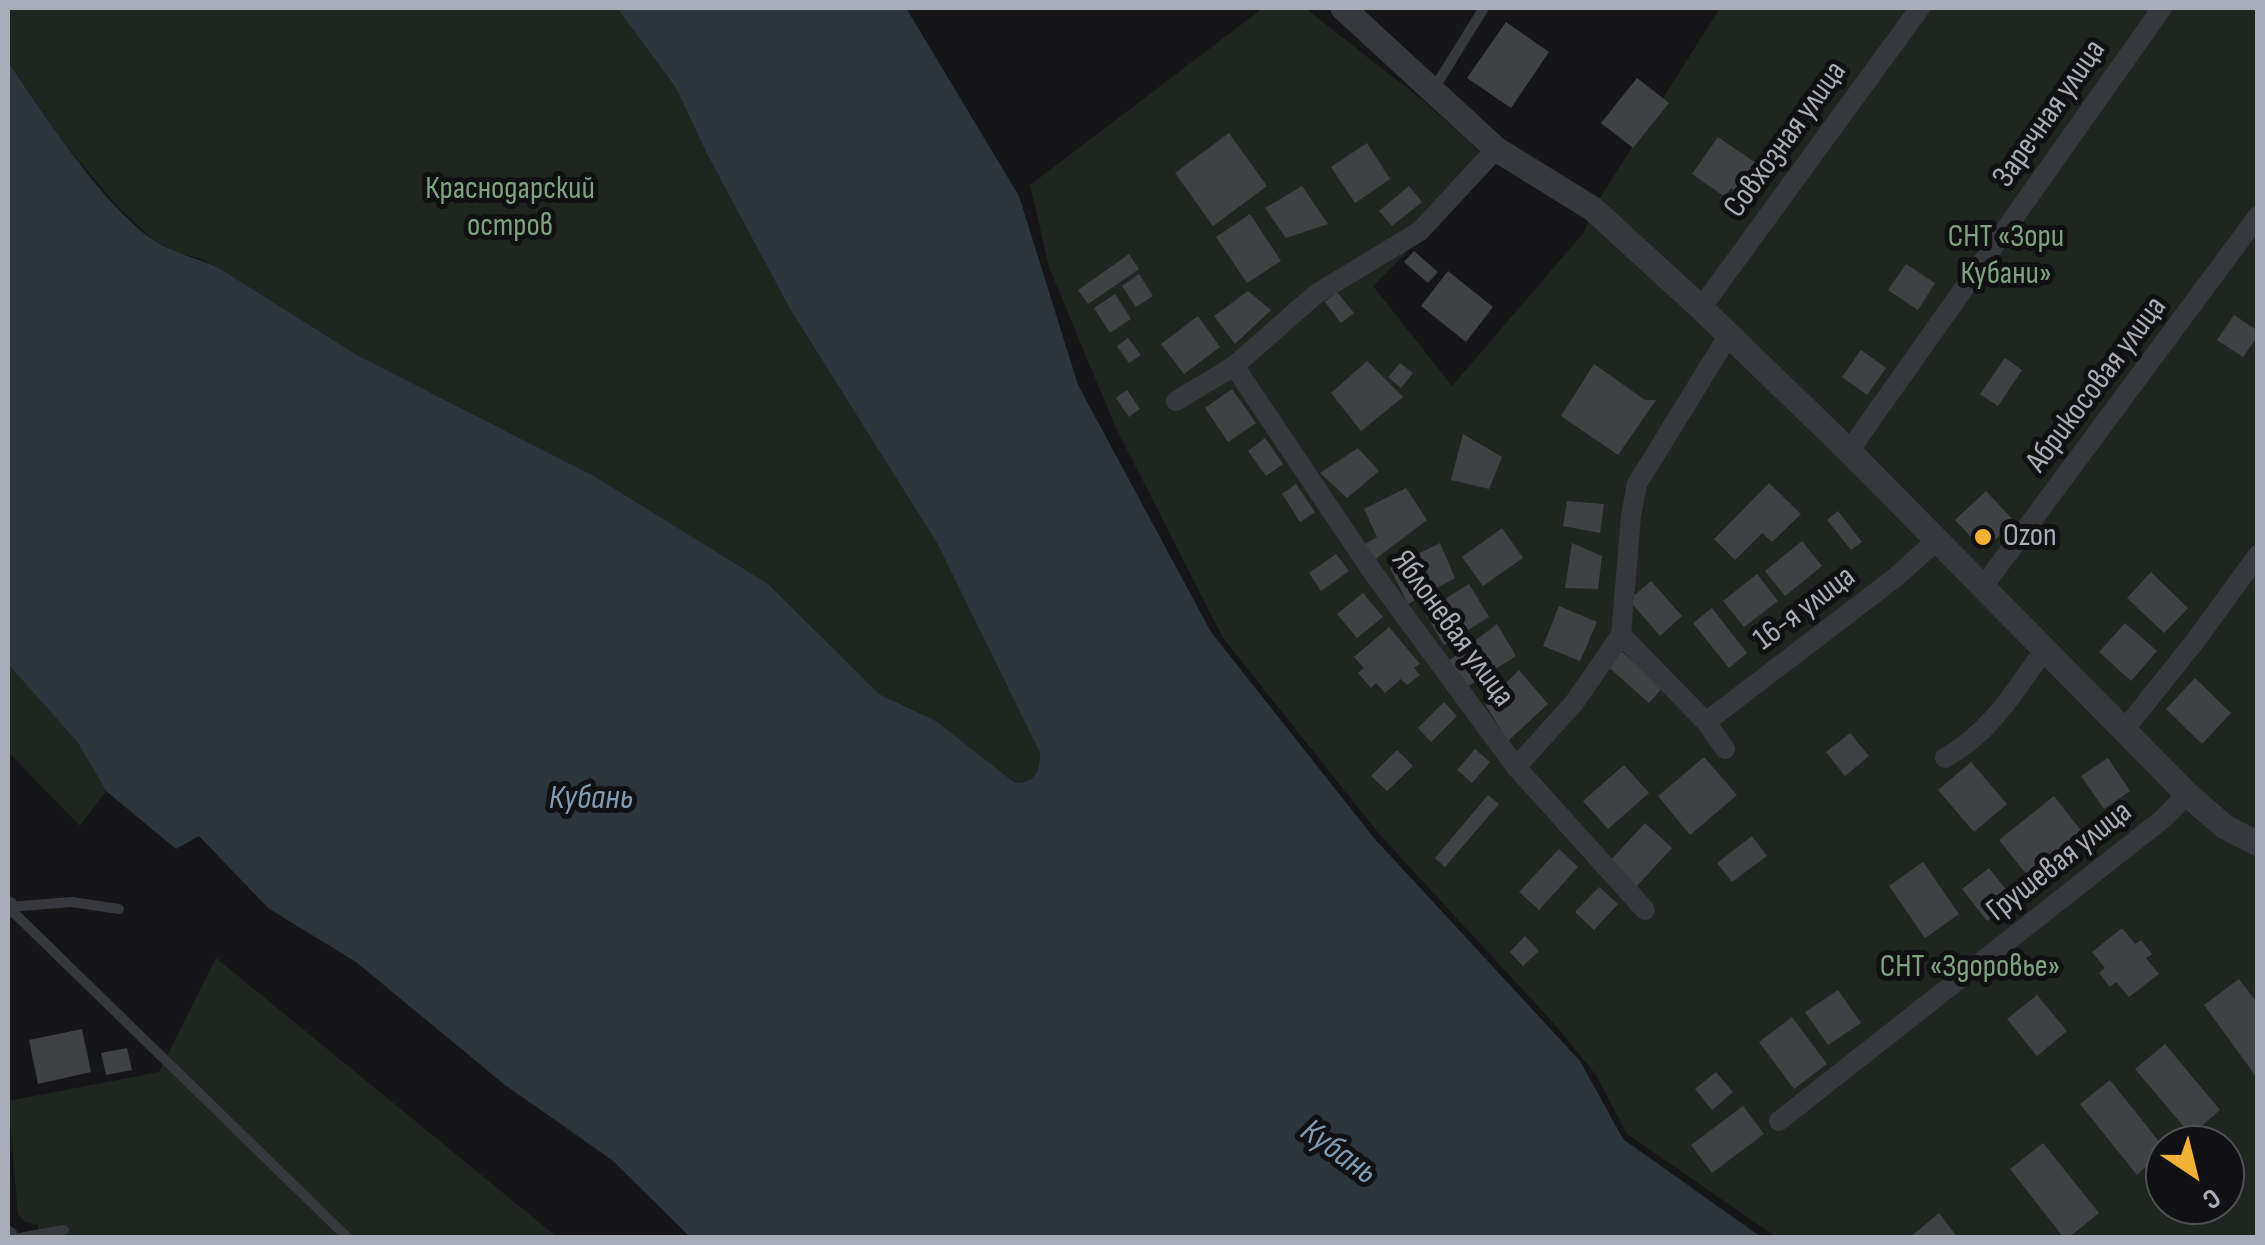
<!DOCTYPE html>
<meta charset="utf-8">
<style>
body{margin:0}
#map{position:relative;width:2265px;height:1245px;overflow:hidden;background:#161618;font-family:"Sofia Sans Condensed",sans-serif}
canvas{display:block}
.frame{position:absolute;inset:0;border:10px solid #a8adb8;pointer-events:none}
.north{position:absolute;left:2145px;top:1125px;width:100px;height:100px;box-sizing:border-box;background:#111113;border:2px solid #4d4f55;border-radius:50%;rotate:145deg;font-size:28px;font-weight:700;line-height:40px;text-align:center;color:#a8adb8}
.north::after{content:'';display:block;margin:auto;width:35px;height:45px;background:#f2b134;clip-path:polygon(50% 0,100% 100%,50% 72%,0 100%)}
</style>
<div id="map">
<canvas width="2265" height="1245"></canvas>
<div class="frame"></div>
<div class="north">С</div>
</div>
<script>
const g = document.querySelector('canvas').getContext('2d');
g.lineJoin = 'round';
function paint(path, color) { g.fillStyle = color; g.fill(path, 'evenodd'); }
function strokePath(path, color, width, dash) { g.strokeStyle = color; g.lineWidth = width; g.lineCap = dash ? 'butt' : 'round'; g.setLineDash(dash || []); g.stroke(path); }
function write(font, color, halo, rows, align = 'center') {
  g.font = font + ' "Sofia Sans Condensed",sans-serif'; g.lineWidth = 10; g.setLineDash([]); g.textBaseline = 'middle'; g.strokeStyle = halo; g.fillStyle = color; for (const [text, x, y, turn = 0] of rows) {
    g.save(); g.translate(x, y); g.rotate((+turn || 0) * Math.PI / 180); g.textAlign = isNaN(turn) ? turn : align; if (halo) g.strokeText(text, 0, 0); g.fillText(text, 0, 0); g.restore();
  }
}
const green = new Path2D(`
 M8 8H617L676 88 707 154 790 309 937 543 1040 753C1040 771 1035 782 1016 784L936 721 879 694 832 648 592 475 357 355 219 268 199 258 174 252 151 238 116 205 64 143 8 62Z
 M1263 8H1305L1426 103 1479 151 1492 167 1373 286 1452 386 1585 231 1593 209 1720 8H2257V1237H1776L1627 1134 1596 1075 1558 1028 1380 835 1223 638 1115 426 1049 267 1030 185ZM2165 1145H2225V1205H2165Z
 M8 664 78 743 106 791 80 826 8 752Z
 M216 958 557 1237H39L38 1225 24 1221 18 1214 8 1101 159 1072Z`);
const water = new Path2D(`
 M617 8H906L1019 196 1078 385 1211 632 1374 838 1580 1061 1623 1139 1761 1237H690L612 1160 505 1085 356 962 268 908 199 836 176 849 106 791 78 743 8 664V62C44 114 103 207 155 241 175 254 198 258 219 268L357 355 592 475 768 584 879 694 936 721 1015 783C1035 783 1040 771 1040 753L937 543 790 309 707 154 676 88Z`);
const building = new Path2D(`
 M1506 22 1549 52 1511 108 1467 78Z
 M1637 78 1669 103 1633 148 1601 123Z
 M1229 133 1267 186 1213 226 1175 173Z
 M1718 137 1772 174 1752 202 1731 188 1725 197 1692 174Z
 M1367 143 1390 179 1355 203 1331 167Z
 M1302 186 1328 224 1286 238 1265 208Z
 M1409 186 1422 202 1392 226 1379 211Z
 M1250 214 1281 261 1247 283 1216 237Z
 M1414 251 1438 272 1428 283 1404 262Z
 M1129 254 1139 269 1088 304 1078 290Z
 M1906 264 1935 283 1918 310 1888 290Z
 M1448 271 1493 307 1466 342 1421 306Z
 M1139 274 1153 296 1136 307 1122 286Z
 M1248 291 1271 310 1235 344 1214 316Z
 M1337 292 1354 313 1341 323 1325 302Z
 M1115 294 1131 319 1110 333 1094 308Z
 M2234 315 2258 331V336L2243 357 2217 340Z
 M1198 316 1220 347 1184 374 1161 344Z
 M1128 338 1141 355 1129 363 1117 346Z
 M1861 350 1886 368 1867 395 1842 377Z
 M2005 358 2022 370 1998 406 1980 394Z
 M1367 361 1403 397 1361 431 1331 393Z
 M1400 363 1413 373 1401 388 1388 377Z
 M1594 364 1645 400H1656L1618 455 1561 416Z
 M1232 389 1256 423 1228 442 1205 408Z
 M1127 390 1140 409 1129 417 1116 398Z
 M1463 434 1502 457 1489 489 1451 480Z
 M1265 438 1283 464 1266 476 1248 451Z
 M1358 448 1379 471 1347 498 1320 473Z
 M1769 483 1801 514 1772 542 1762 533 1735 560 1714 539Z
 M1296 484 1315 512 1300 522 1282 494Z
 M1406 488 1427 520 1373 561 1361 546 1377 537 1364 509Z
 M1986 491 2015 522 1983 550 1955 520Z
 M1567 501 1604 504 1600 533 1563 526Z
 M1838 511 1862 542 1851 550 1827 520Z
 M1502 528 1523 558 1483 586 1462 557Z
 M1802 541 1822 566 1785 596 1765 571Z
 M1440 543 1455 578 1408 604 1390 568Z
 M1572 543 1602 556 1598 589 1565 588Z
 M1336 554 1349 571 1321 591 1309 573Z
 M2151 572 2188 608 2164 633 2127 598Z
 M1757 574 1778 601 1744 627 1723 601Z
 M1651 581 1682 616 1660 636 1629 600Z
 M1469 584 1489 617 1444 645 1424 612Z
 M1363 593 1383 617 1357 638 1337 614Z
 M1559 606 1597 622 1580 661 1543 646Z
 M1712 608 1747 653 1729 668 1693 623Z
 M2125 623 2157 651 2131 681 2099 652Z
 M1497 624 1516 656 1467 687 1447 662Z
 M1389 627 1420 664 1414 668 1420 675 1407 685 1401 679 1385 693 1376 683 1371 688 1358 673 1364 668 1354 657Z
 M1619 649 1662 688 1649 703 1605 664Z
 M1519 670 1548 704 1508 741 1485 704Z
 M2195 678 2231 713 2202 744 2166 709Z
 M1444 702 1457 716 1431 742 1418 728Z
 M1850 733 1869 756 1845 776 1826 752Z
 M1475 749 1490 762 1472 783 1457 770Z
 M1397 750 1413 766 1387 791 1371 776Z
 M1704 757 1737 795 1690 835 1658 796Z
 M2108 758 2130 791 2104 809 2081 776Z
 M1971 762 2007 804 1974 832 1938 790Z
 M1624 765 1649 793 1608 829 1583 801Z
 M1488 795 1499 804 1445 867 1435 858Z
 M2054 796 2086 837 2031 880 1999 840Z
 M1645 823 1672 848 1635 888 1608 863Z
 M1752 836 1767 856 1732 882 1717 863Z
 M1559 849 1578 867 1539 910 1519 892Z
 M1923 862 1959 914 1925 938 1889 886Z
 M1989 868 2014 900 1987 921 1962 889Z
 M1599 887 1618 904 1594 930 1575 912Z
 M2122 928 2135 944 2141 940 2152 954 2146 958 2159 974 2129 997 2116 982 2110 987 2099 973 2105 968 2092 952Z
 M1525 936 1539 951 1523 966 1510 952Z
 M2239 979 2258 1004 2255 1075 2204 1005Z
 M1838 990 1861 1023 1828 1045 1805 1012Z
 M2037 995 2067 1031 2037 1056 2007 1019Z
 M1792 1017 1827 1064 1794 1089 1759 1042Z
 M82 1029 91 1072 38 1084 29 1040Z
 M2165 1044 2220 1110 2191 1135 2135 1069Z
 M127 1048 132 1070 106 1075 101 1053Z
 M1716 1072 1733 1092 1712 1110 1695 1089Z
 M2110 1080 2165 1149 2137 1175 2080 1104Z
 M1743 1106 1764 1134 1712 1173 1691 1145Z
 M2043 1143 2099 1213 2068 1238H2064L2010 1169Z
 M1939 1213 1958 1238H1909Z`);
const service = new Path2D(`
 M1433 90 1484 8
 M8 907 348 1238
 M8 907 72 902 119 909
 M19 1238 64 1230`);
const minor = new Path2D(`
 M1701 308 1920 8
 M1234 366 1374 574 1516 767 1645 910
 M1176 401 1234 366 1316 294 1420 231 1496 149
 M1849 451 2162 8
 M1982 588 2258 216
 M1706 722 1896 577 1937 540
 M2125 729 2196 640 2258 555
 M1725 749 1706 722 1621 635 1631 516 1637 484 1728 336
 M1945 758C1990 733 2015 691 2044 650
 M1516 767 1574 703 1621 635
 M8 906V908
 M1779 1121 2164 818 2187 794
 M8 1236V1238`);
const tertiary = new Path2D(`
 M1343 8 1496 149 1593 209 1701 308 1849 451 2187 794 2225 827 2258 844`);
const markers = [
 [1983,537,10,"#f2b134"]
];
const streetNames = [
 ["Заречная улица",2050,114,-55],
 ["Совхозная улица",1786,140,-54],
 ["Абрикосовая улица",2097,385,-53],
 ["16-я улица",1805,609,-37],
 ["Яблоневая улица",1452,629,54],
 ["Грушевая улица",2060,862,-38]
];
const parkNames = [
 ["Краснодарский",510,190],
 ["остров",510,227],
 ["СНТ «Зори",2006,238],
 ["Кубани»",2006,275],
 ["СНТ «Здоровье»",1970,968]
];
const poiNames = [
 ["Ozon",2003,537]
];
const waterNames = [
 ["Кубань",591,799],
 ["Кубань",1338,1153,36]
];
paint(green, '#1e261f');
paint(water, '#2c353c');
paint(building, '#404145');
strokePath(service, '#37383d', 10);
strokePath(minor, '#37383d', 20);
strokePath(tertiary, '#37383d', 25);
for (const [x, y, r, color] of markers) { const dot = new Path2D(); dot.arc(x, y, r, 0, 2 * Math.PI); g.fillStyle = color; g.fill(dot); strokePath(dot, '#111113', 4); }
write('32px', '#a8adb8', '#111113', streetNames);
write('32px', '#7fa381', '#111113', parkNames);
write('32px', '#a8adb8', '#111113', poiNames, 'left');
write('italic 35px', '#7f9bb3', '#111113', waterNames);
</script>
